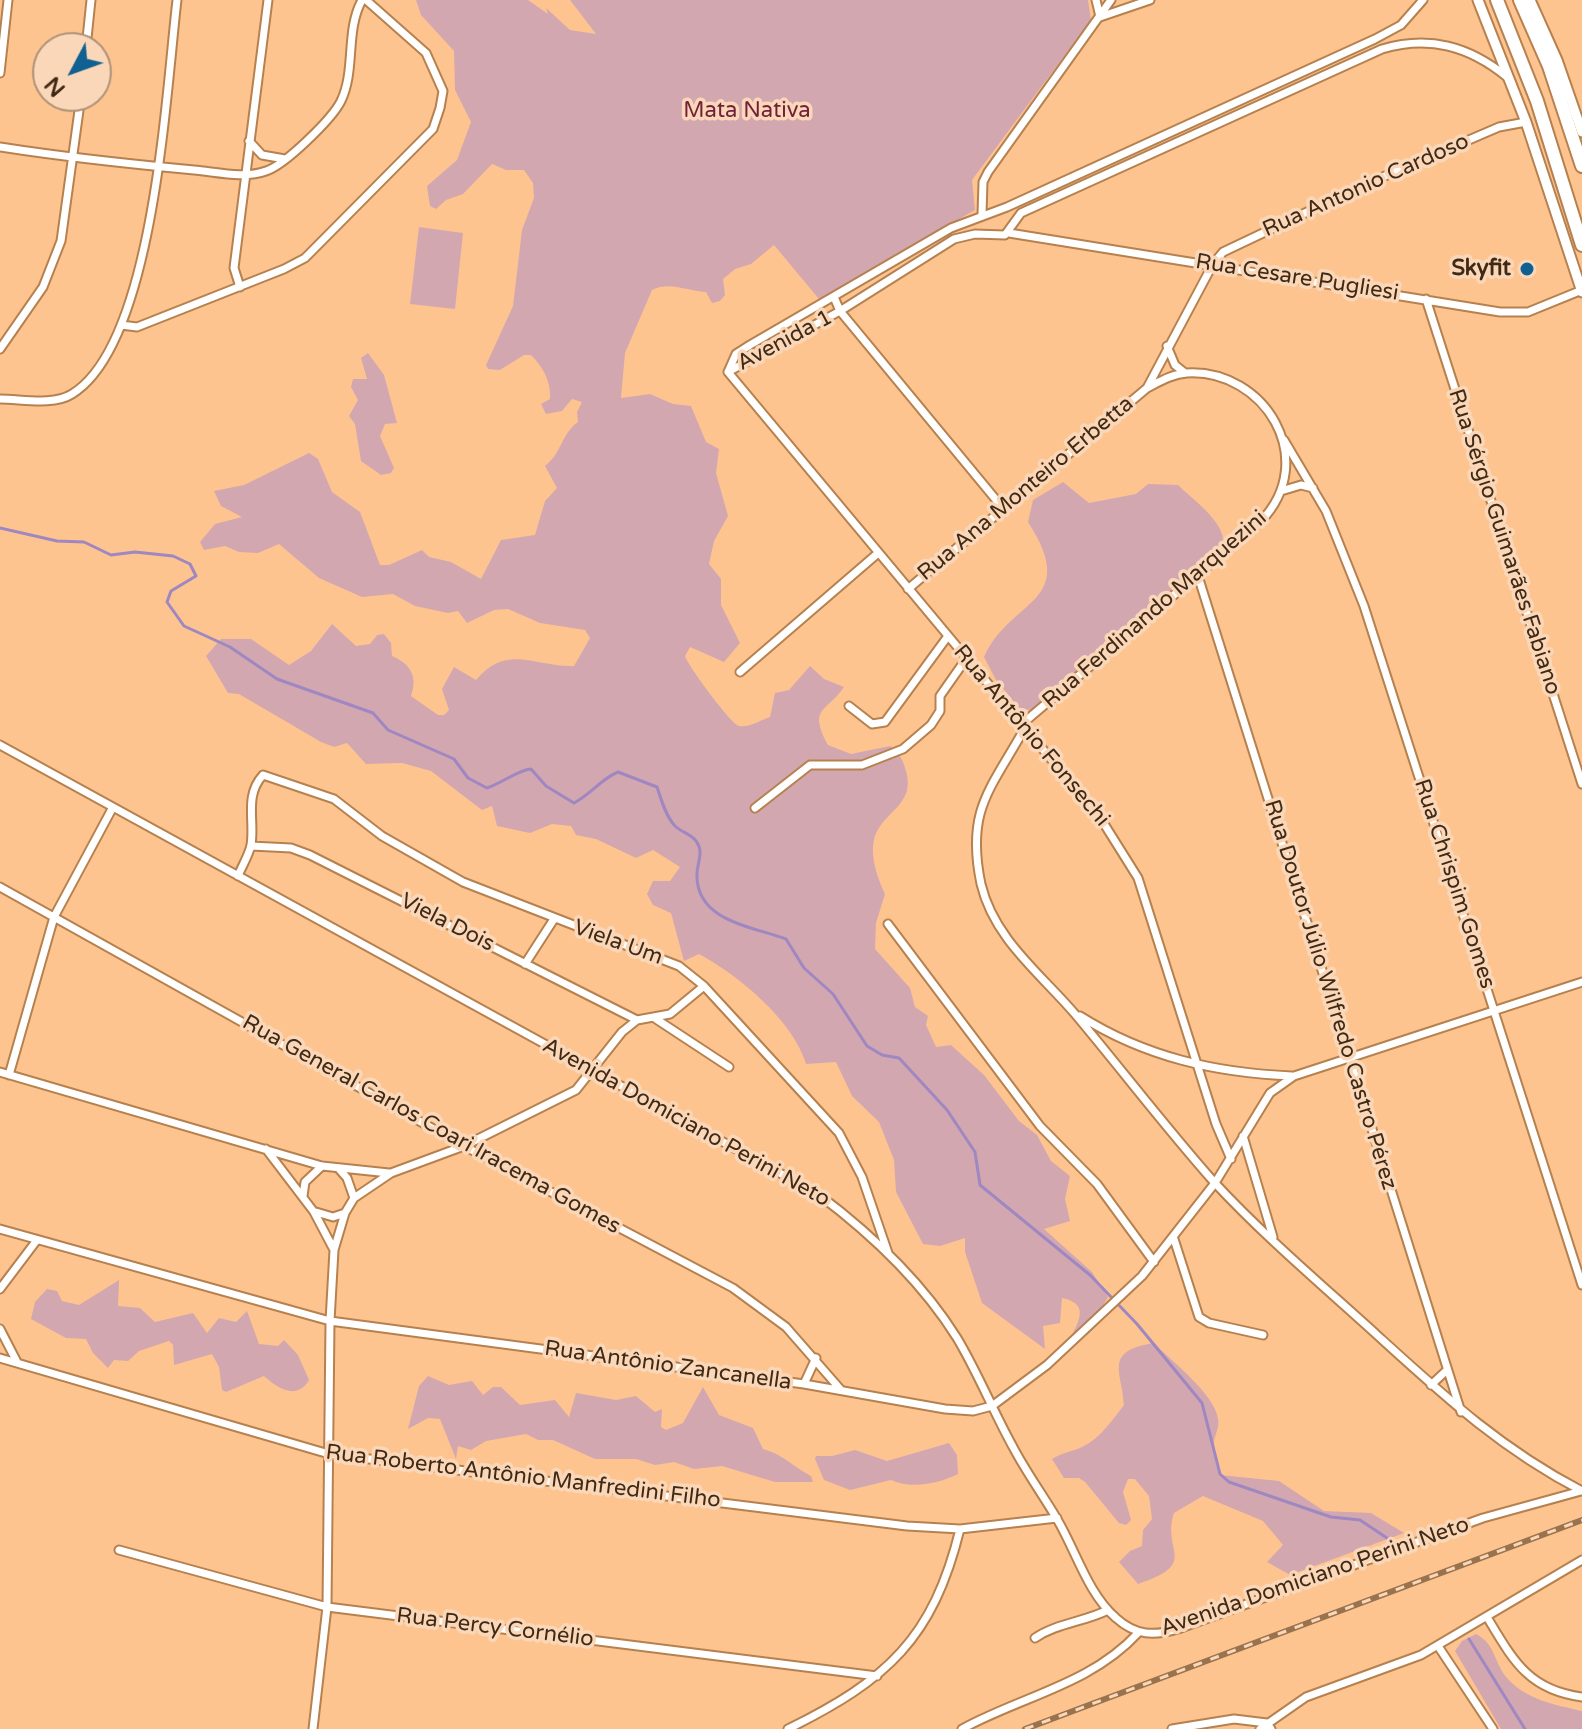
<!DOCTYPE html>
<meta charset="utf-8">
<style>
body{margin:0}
#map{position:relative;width:1582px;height:1729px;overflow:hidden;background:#fec490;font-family:"Varela Round",sans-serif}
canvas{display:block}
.north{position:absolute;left:32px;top:32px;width:80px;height:80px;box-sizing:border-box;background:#fad7b8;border:2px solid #b09277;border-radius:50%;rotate:229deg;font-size:22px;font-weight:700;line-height:32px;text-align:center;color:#402a15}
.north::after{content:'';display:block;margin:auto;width:28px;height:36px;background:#106092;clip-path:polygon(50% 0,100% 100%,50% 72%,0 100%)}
</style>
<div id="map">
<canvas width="1582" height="1729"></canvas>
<div class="north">N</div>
</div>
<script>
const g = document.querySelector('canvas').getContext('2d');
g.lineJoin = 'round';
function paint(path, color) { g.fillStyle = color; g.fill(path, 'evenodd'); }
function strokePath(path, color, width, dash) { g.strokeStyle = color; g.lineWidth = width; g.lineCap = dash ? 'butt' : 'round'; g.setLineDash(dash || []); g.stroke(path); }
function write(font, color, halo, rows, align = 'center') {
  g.font = font + ' "Varela Round",sans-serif'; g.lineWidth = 7; g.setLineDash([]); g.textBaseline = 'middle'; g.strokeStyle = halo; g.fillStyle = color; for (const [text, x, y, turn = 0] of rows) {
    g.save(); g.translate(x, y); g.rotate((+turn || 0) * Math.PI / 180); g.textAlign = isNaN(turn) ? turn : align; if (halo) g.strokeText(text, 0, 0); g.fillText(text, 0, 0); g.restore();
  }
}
const green = new Path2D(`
 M416 0H528L548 14 546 8 570 30 596 34 570 0H1088L1091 20 972 180 975 210 819 299 774 245 751 264 735 269 723 279 725 295 720 301 712 303 706 292C686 291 670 281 652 290L625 353 621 398 650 394 673 404 691 406 706 442 719 449 716 473 728 516 714 541 709 564 721 579V605L740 643 724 662 690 647 685 656C688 666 731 724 739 726 749 728 761 720 770 717L775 693 789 690 810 666 824 679 844 687C826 713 808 707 828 745L851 754 890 746C899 752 903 760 906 771 916 807 881 811 874 840 870 857 878 879 885 894L876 923 875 949 910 988 915 1007 928 1016 926 1025 936 1047 951 1045 984 1075 1019 1121 1037 1135 1051 1161 1070 1176 1065 1199 1070 1221 1044 1229 1092 1272 1108 1297 1097 1316 1072 1335C1082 1316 1086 1303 1062 1298L1060 1323 1043 1326 1045 1349 982 1303 965 1252V1238L940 1246 923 1244 896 1192 894 1160 879 1122 852 1096 836 1062 806 1064C793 1020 738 975 699 954L684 961 671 913 653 905 647 894 653 881H670L680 867 653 850 636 858 596 839 576 835 571 826 552 824 530 833 497 826 492 806 482 810 431 771 402 763 366 764 347 743 334 747 321 742 239 694 228 693 206 656 221 639H251L289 665 311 651 332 624 356 646 370 644 377 635 384 634 391 643 392 656C411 664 418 677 411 696L438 715H444L449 710 442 689 454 667 476 680C507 643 534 667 574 666L590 638 585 630 540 623 508 609 494 610 467 623 458 611 448 613 415 606 393 594 362 597 319 578 279 544 258 553 239 552 225 546 204 550 200 542 215 524 242 517 221 506 214 491 244 485 309 453 318 459 332 492 360 512 380 565H389L422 550 429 557 451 562 481 579 501 540 535 535 545 501 557 488 545 466C562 453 561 434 578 422L577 412 582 402 572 399 562 411 546 414 541 404 550 399C551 381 543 367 531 355H524L500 370 488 369 486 365 513 306 522 230 534 198 533 183 524 170H506L492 164 463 194 446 200 436 209 430 206 427 186 457 160 471 122 455 90 454 51 421 15Z
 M419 227 463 233 455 309 410 304Z
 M368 353 384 375 397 423 385 424 380 436 394 468 391 473 381 475 361 461 355 424 349 416 358 400 351 387 353 379H367L361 358Z
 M1063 482 1089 503 1136 494 1148 484 1178 485C1195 502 1235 528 1220 553L1031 710 1020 709 996 680 984 657C1010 598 1081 604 1028 522L1033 500Z
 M119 1280 118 1306 140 1308 155 1322 193 1313 207 1333 219 1318 236 1322 247 1311 259 1344 278 1346 284 1340 298 1355 309 1380C297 1401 277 1388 264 1376L226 1392 222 1390 219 1367 212 1354 174 1365 173 1345 169 1341 139 1351 128 1361 114 1360 108 1368 93 1353 86 1339 66 1338 31 1319 35 1302 47 1289 57 1291 62 1301 79 1305Z
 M1154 1343C1171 1361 1215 1394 1218 1419 1220 1428 1214 1435 1214 1444 1214 1454 1220 1464 1220 1475L1279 1481 1324 1511 1371 1513 1404 1533 1290 1575 1267 1562 1283 1545 1263 1521 1203 1496 1174 1513C1161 1552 1201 1563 1138 1584L1119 1562 1130 1551 1142 1546 1143 1530 1152 1519 1149 1496 1135 1479H1128L1123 1492 1131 1520 1126 1525 1119 1523 1085 1482 1079 1478H1064L1052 1459C1063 1452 1071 1452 1082 1447 1100 1439 1113 1419 1124 1405 1122 1371 1103 1351 1154 1343Z
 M428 1376 449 1385 472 1381 483 1395 493 1387H501L520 1405 555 1400 569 1417 576 1393 616 1400 636 1396 655 1412 662 1409 661 1427 666 1430 683 1423 703 1387 719 1415 753 1428 763 1449C784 1455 792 1466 811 1476L813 1482H775L722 1466 694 1469 674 1462 655 1465 636 1459H595L553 1440H538L526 1434 486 1441 471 1450 458 1446 456 1459 440 1419 428 1418 408 1429 419 1386Z
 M949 1443 957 1455 958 1474C939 1484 909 1489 891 1480L850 1490 824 1480 815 1459 816 1456H832L855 1450 887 1461Z
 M1476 1634C1496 1644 1494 1664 1508 1679 1527 1700 1556 1705 1582 1711V1729H1501L1455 1651 1462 1641Z`);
const stream = new Path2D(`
 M0 528 57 541 84 542 111 555 135 552 173 556 190 564 196 576 171 591 167 602 184 626 230 647 277 679 373 713 388 730 454 759 468 778 487 788C502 783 518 770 531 769L546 786 574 803C591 794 601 779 618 772L657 787C661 799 666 817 675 826 681 832 691 834 696 841 705 853 696 864 697 876 697 922 755 927 786 939L804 968 833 994 867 1046 882 1055 899 1058 947 1110 975 1152 980 1185 1090 1275 1137 1324 1202 1403 1220 1474 1229 1482 1331 1517 1360 1520 1390 1540
 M1469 1639 1525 1729`);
const minor = new Path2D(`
 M1096 0 1100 17
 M1100 17 1150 0
 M86 48 91 0
 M0 73 8 0
 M249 141 262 155 285 159
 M0 147C64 157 129 164 194 170 217 172 244 179 266 171 285 165 332 119 341 101 356 70 345 31 362 0
 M982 214 983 182 988 172 1111 0
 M1009 233 1500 312H1528L1582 290
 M240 287 234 268 268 0
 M834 297 840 311 1002 507
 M1426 299 1582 784
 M121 325 137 327 284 269 305 258 433 129 440 108 443 91 426 53 366 0
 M1167 346 1175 365 1185 373
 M0 349 43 287 61 241 81 96
 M728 372 1101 819 1138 878 1216 1124 1231 1159
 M728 372 840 311 954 239 975 234 1005 235 1021 213 1382 49C1429 35 1469 46 1507 77
 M728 372 736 354 750 345 951 228 1007 207 1375 39 1401 25 1423 0
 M1147 388C1159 382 1172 374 1187 373 1265 369 1320 460 1261 521L1022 724V733C989 791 966 812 981 884 994 939 1041 974 1075 1014 1122 1070 1166 1128 1214 1182 1264 1236 1322 1285 1377 1335 1444 1396 1501 1449 1582 1491
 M0 399C22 399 53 406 72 394 154 344 166 91 177 0
 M1284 440 1326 511 1364 606 1582 1285
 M1281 491 1301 485 1313 488
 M1198 576 1461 1412
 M908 589 1147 388 1213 264 1223 252 1364 185 1499 127 1526 122
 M740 672 877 554
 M849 706 872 724 885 722 948 636
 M0 745 818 1194C870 1233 922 1282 957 1338 978 1373 993 1411 1013 1447 1026 1472 1043 1495 1057 1519 1076 1551 1088 1594 1116 1618 1136 1636 1154 1636 1178 1629L1483 1518 1581 1491
 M755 808 810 765H862L903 749 931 725 940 711V696L966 659
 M251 846 291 848 310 855 637 1020
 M238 876C242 866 249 855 251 845 255 820 244 796 263 775L334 799 382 836 463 882 679 966 704 986 839 1133 862 1177 888 1253
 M0 887 464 1146 733 1288 786 1327 841 1390
 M888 924 1040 1126 1097 1184 1154 1262
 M525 964 554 919
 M1080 1016C1145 1057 1216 1073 1292 1076
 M656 1019 729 1067
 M0 1072 322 1166 389 1173
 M9 1075 54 917 113 807
 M1243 1136 1273 1237
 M266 1149 314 1212 333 1248
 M339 1169 347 1178 354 1198
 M303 1196 305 1182 322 1166
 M316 1212 333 1217 345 1213
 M0 1229 330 1321 804 1384 945 1409 973 1411 992 1406 1047 1365 1142 1276 1215 1183 1270 1093 1294 1076 1582 982
 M1174 1239 1199 1317 1209 1323 1263 1335
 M0 1289 37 1240
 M0 1329 17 1362
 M0 1358 329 1454 907 1526 960 1529 1057 1518
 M804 1384 816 1358
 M1431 1385 1447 1370
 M119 1550 327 1607 877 1676
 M1487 1617C1513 1660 1528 1690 1582 1697
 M1035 1638C1057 1623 1084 1622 1108 1610
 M1438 1646 1493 1729
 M313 1729 327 1607 330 1321 334 1250 345 1213 354 1198 391 1173 464 1146 576 1090 622 1032 637 1020 670 1014 704 986
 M788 1729C887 1680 933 1639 960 1529
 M962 1729C1022 1696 1090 1685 1138 1633
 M1172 1729 1234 1719 1267 1723 1271 1729
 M1260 1729 1306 1697 1421 1655 1582 1560`);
const tertiary = new Path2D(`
 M1478 0 1526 122 1582 292
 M1530 0 1557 60 1582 132`);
const primary = new Path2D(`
 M1497 0 1537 101 1582 245
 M1520 0 1549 66 1582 166`);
const rail = new Path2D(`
 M1025 1729 1582 1520`);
const markers = [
 [1527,269,8,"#106092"]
];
const parkNames = [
 ["Mata Nativa",747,111]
];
const streetNames = [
 ["Rua Antonio Cardoso",1366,186,-24],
 ["Rua Cesare Pugliesi",1297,278,9],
 ["Avenida 1",785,341,-28],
 ["Rua Ana Monteiro Erbetta",1026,489,-40],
 ["Rua Sérgio Guimarães Fabiano",1504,542,72],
 ["Rua Ferdinando Marquezini",1155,610,-41],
 ["Rua Antônio Fonsechi",1031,736,50],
 ["Rua Chrispim Gomes",1454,884,72],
 ["Viela Dois",447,923,27],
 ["Viela Um",618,943,20],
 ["Rua Doutor Júlio Wilfredo Castro Pérez",1330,995,73],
 ["Avenida Domiciano Perini Neto",686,1123,29],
 ["Rua General Carlos Coari Iracema Gomes",431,1125,29],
 ["Rua Antônio Zancanella",668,1366,8],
 ["Rua Roberto Antônio Manfredini Filho",523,1477,7],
 ["Avenida Domiciano Perini Neto",1315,1577,-19],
 ["Rua Percy Cornélio",495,1628,7]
];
const poiNames = [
 ["Skyfit",1511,269]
];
paint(green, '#d3a7b0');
strokePath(stream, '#9f87c1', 3);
strokePath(minor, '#b6814e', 11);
strokePath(tertiary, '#b6814e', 13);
strokePath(primary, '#b6814e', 16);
strokePath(minor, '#fff', 7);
strokePath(tertiary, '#fff', 9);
strokePath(primary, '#fff', 12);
strokePath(rail, '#99724e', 6);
strokePath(rail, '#fad7b8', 3, [9]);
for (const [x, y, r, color] of markers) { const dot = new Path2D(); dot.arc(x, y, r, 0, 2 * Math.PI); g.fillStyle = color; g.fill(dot); strokePath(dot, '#fad7b8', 3); }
write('22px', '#721f3c', '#fad7b8', parkNames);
write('22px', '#402a15', '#fad7b8', streetNames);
write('bold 22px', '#402a15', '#fad7b8', poiNames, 'right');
</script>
